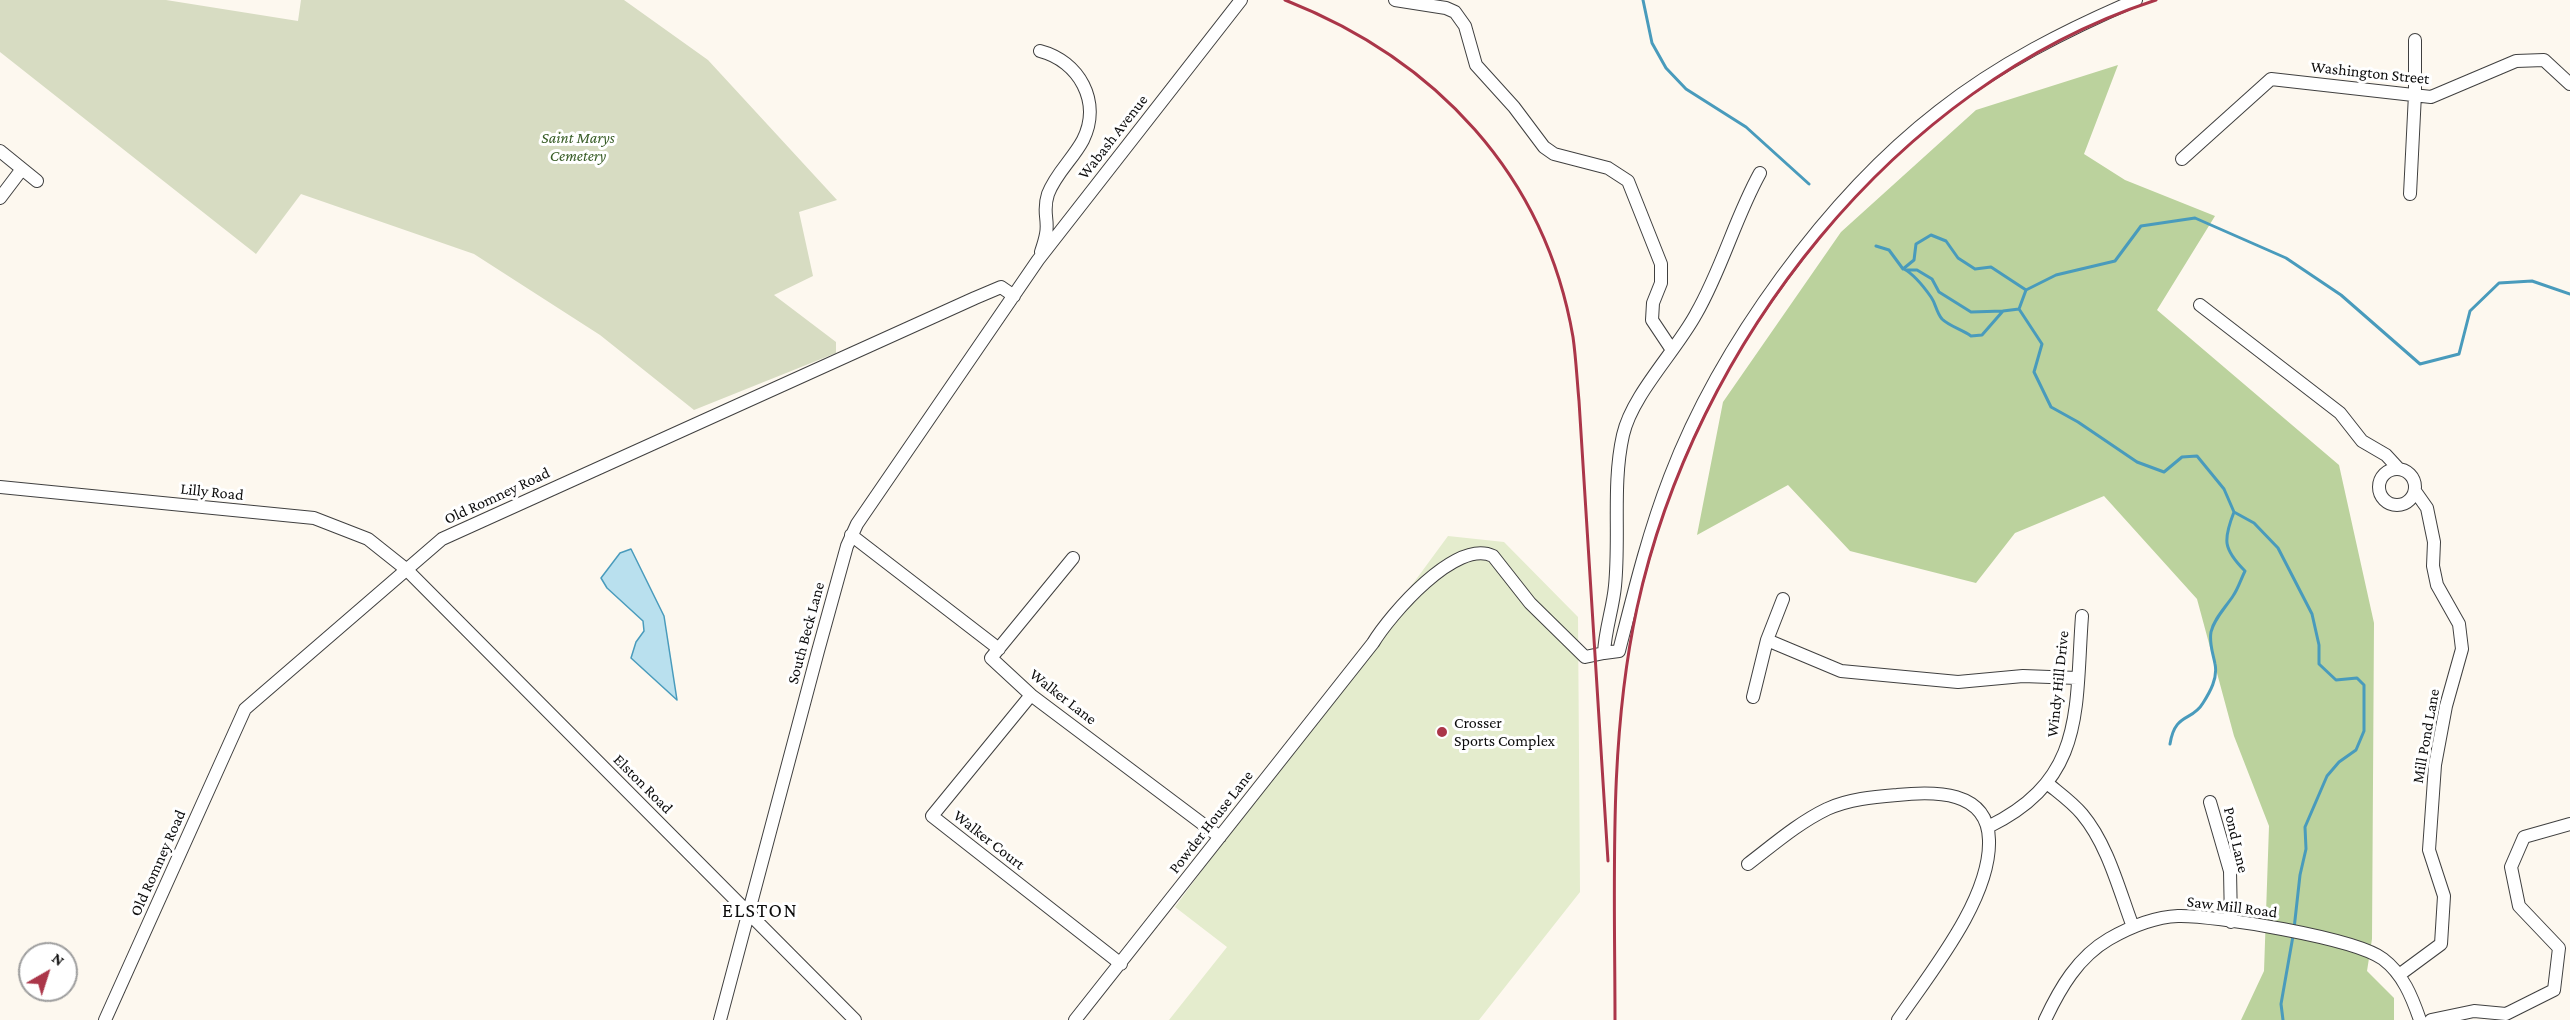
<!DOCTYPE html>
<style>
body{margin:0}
#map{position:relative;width:2570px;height:1020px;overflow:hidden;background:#fdf8ef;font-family:"Crimson Pro",serif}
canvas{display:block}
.north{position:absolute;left:18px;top:942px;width:60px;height:60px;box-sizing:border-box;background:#fff;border:2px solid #9e9e9e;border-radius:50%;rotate:39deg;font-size:16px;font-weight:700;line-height:24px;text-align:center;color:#0d0d0d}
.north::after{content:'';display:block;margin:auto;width:21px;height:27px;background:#ab3649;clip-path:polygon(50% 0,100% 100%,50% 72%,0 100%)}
</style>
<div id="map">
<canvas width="2570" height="1020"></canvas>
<div class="north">N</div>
</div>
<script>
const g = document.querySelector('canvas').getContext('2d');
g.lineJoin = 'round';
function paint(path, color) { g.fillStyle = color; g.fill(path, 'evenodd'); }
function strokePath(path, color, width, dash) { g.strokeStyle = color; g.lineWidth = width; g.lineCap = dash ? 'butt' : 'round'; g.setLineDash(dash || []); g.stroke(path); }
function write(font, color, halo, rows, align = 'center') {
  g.font = font + ' "Crimson Pro",serif'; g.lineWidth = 6; g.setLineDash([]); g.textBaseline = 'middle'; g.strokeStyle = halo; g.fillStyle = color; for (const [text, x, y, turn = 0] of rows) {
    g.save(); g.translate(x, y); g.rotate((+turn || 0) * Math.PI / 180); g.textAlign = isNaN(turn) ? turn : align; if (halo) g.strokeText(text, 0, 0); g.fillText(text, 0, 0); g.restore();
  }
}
const forest = new Path2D(`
 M2118 65 2084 154 2125 180 2215 216 2157 310 2339 465 2374 623 2372 939 2367 971 2394 998V1020H2241L2264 971 2269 826 2234 736 2197 599 2104 496 2015 533 1976 583 1850 551 1788 485 1697 535 1723 402 1841 232 1976 110Z`);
const cemetery = new Path2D(`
 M0 0H166L298 21 301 0H624L708 60 837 200 799 212 813 276 774 295 836 342V353L694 410 600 335 474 254 301 194 256 254 0 52Z`);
const pitch = new Path2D(`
 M1448 536 1504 542 1578 617 1580 892 1479 1020H1169L1227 947 1175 907Z`);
const water = new Path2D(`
 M631 549 664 616 677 700 631 658 636 642 644 631 643 621 607 588 601 578 620 553Z`);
const stream = new Path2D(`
 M1643 0 1652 43 1666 68 1686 89 1746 127 1809 184
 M1876 246 1889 250 1903 269 1914 260 1916 244 1931 235 1946 241 1958 258 1975 269 1991 267 2026 290 2019 309 2042 344 2034 372 2051 407 2078 422 2137 462 2164 472 2182 457 2197 456 2224 489 2234 512 2254 523 2278 548 2312 614 2319 645V664L2336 680 2357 678 2364 685V731L2356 750 2339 762 2327 776 2305 827 2306 849 2300 875 2294 929
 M1904 269C1915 275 1924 287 1931 297 1936 304 1936 312 1942 319 1949 326 1963 330 1971 336L1982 335 2003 311 2019 309
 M1907 270H1917L1932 279 1939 292 1971 312 2003 311
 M2026 290 2056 275 2115 261 2141 226 2195 218 2286 258 2341 295 2420 364 2459 354 2470 311 2499 283 2532 281 2570 294
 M2170 744C2175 712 2192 722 2203 703 2210 692 2218 678 2215 664 2213 653 2209 644 2211 632 2214 619 2225 608 2233 596 2238 589 2241 579 2245 571 2223 549 2223 540 2234 512
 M2283 1020 2281 1004 2293 936`);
const street = new Path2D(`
 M1395 0 1446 8 1455 12 1465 26 1476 65 1514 107 1544 147 1554 154 1608 168 1628 181 1661 264V283L1653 303 1652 320 1672 350
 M1040 51C1079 61 1102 102 1083 140 1073 159 1056 173 1048 194 1042 212 1049 219 1046 234 1045 240 1043 246 1041 252
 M0 151 37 181
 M2182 159 2271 79 2431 97 2516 61 2544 60 2570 84
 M2410 194 2415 94V40
 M0 198 22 169
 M2200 305 2340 413 2362 441 2386 455 2398 468
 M2379 487a18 18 0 1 1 36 0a18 18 0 1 1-36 0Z
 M0 487 314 518 368 539 407 570 855 1020
 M851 535 999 649
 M1073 558 991 658 1031 695 1220 837
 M1767 640 1841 671 1958 682 2023 676 2077 678
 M1604 653 1619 651C1634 592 1648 534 1670 477 1720 346 1828 197 1939 111 1999 64 2066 30 2136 0
 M1031 695 932 816 1121 964
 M1753 697 1767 640 1783 599
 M2047 783C2059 793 2072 802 2082 814 2108 845 2119 890 2133 927
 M2210 802 2230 871 2231 922
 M1988 827C2086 779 2075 710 2082 616
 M1748 864C1773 845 1798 823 1827 809 1849 799 1873 797 1897 795 1934 791 1988 790 1989 840 1991 899 1930 973 1898 1020
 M2399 975 2441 944 2444 896 2429 850 2435 765 2446 706 2462 649 2459 624 2437 585 2433 566 2434 542 2427 508 2415 491
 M105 1020 245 709 442 539 975 298 1001 287 1014 296
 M720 1020 818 651 847 546 857 524 1038 260 1241 0
 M1075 1020 1373 643C1390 615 1456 538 1493 556L1530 603 1585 657 1604 653C1605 630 1613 608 1615 586 1620 536 1612 484 1623 435 1632 395 1676 351 1696 314 1722 269 1735 218 1760 173
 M2045 1020C2060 988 2078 957 2109 939 2130 927 2154 917 2178 916 2214 915 2355 938 2383 959 2403 974 2412 997 2420 1020
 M2431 1020 2474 1011 2506 1014 2554 990 2559 948 2519 906 2511 867 2524 837 2570 824`);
const rail = new Path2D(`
 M1285 0C1435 59 1545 174 1573 337 1576 358 1577 380 1579 401L1608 861
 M1615 1020C1615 883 1608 742 1637 608 1694 345 1895 85 2156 0`);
const markers = [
 [1442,732,6,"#ab3649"]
];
const streetNames = [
 ["Washington Street",2370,73,6],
 ["Wabash Avenue",1113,137,-52],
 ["Lilly Road",212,492,6],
 ["Old Romney Road",497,496,-25],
 ["South Beck Lane",806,633,-75],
 ["Windy Hill Drive",2058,684,-84],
 ["Walker Lane",1063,697,38],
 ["Mill Pond Lane",2426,736,-80],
 ["Elston Road",643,784,45],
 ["Powder House Lane",1211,822,-52],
 ["Walker Court",989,840,38],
 ["Pond Lane",2236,840,77],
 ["Old Romney Road",158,863,-66],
 ["Saw Mill Road",2232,907,7]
];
const parkNames = [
 ["Saint Marys",578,138],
 ["Cemetery",578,156]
];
const poiNames = [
 ["Crosser",1454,723],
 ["Sports Complex",1454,741]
];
const quarterNames = [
 ["ELSTON",760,911]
];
paint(forest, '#bbd29d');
paint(cemetery, '#d7dcc2');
paint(pitch, '#e4eccd');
paint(water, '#b9e0ee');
strokePath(water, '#499bbc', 1.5);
strokePath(stream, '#499bbc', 3);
strokePath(street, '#404040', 14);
strokePath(street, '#fff', 12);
strokePath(rail, '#ab3649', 3);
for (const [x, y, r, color] of markers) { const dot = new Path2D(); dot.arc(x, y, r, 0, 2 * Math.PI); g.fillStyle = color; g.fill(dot); strokePath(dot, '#fff', 2); }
write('16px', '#0d0d0d', '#fff', streetNames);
write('italic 16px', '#375c25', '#fff', parkNames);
write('16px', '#0d0d0d', '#fff', poiNames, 'left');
g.letterSpacing = '1.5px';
write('20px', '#0d0d0d', '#fff', quarterNames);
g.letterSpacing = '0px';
</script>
